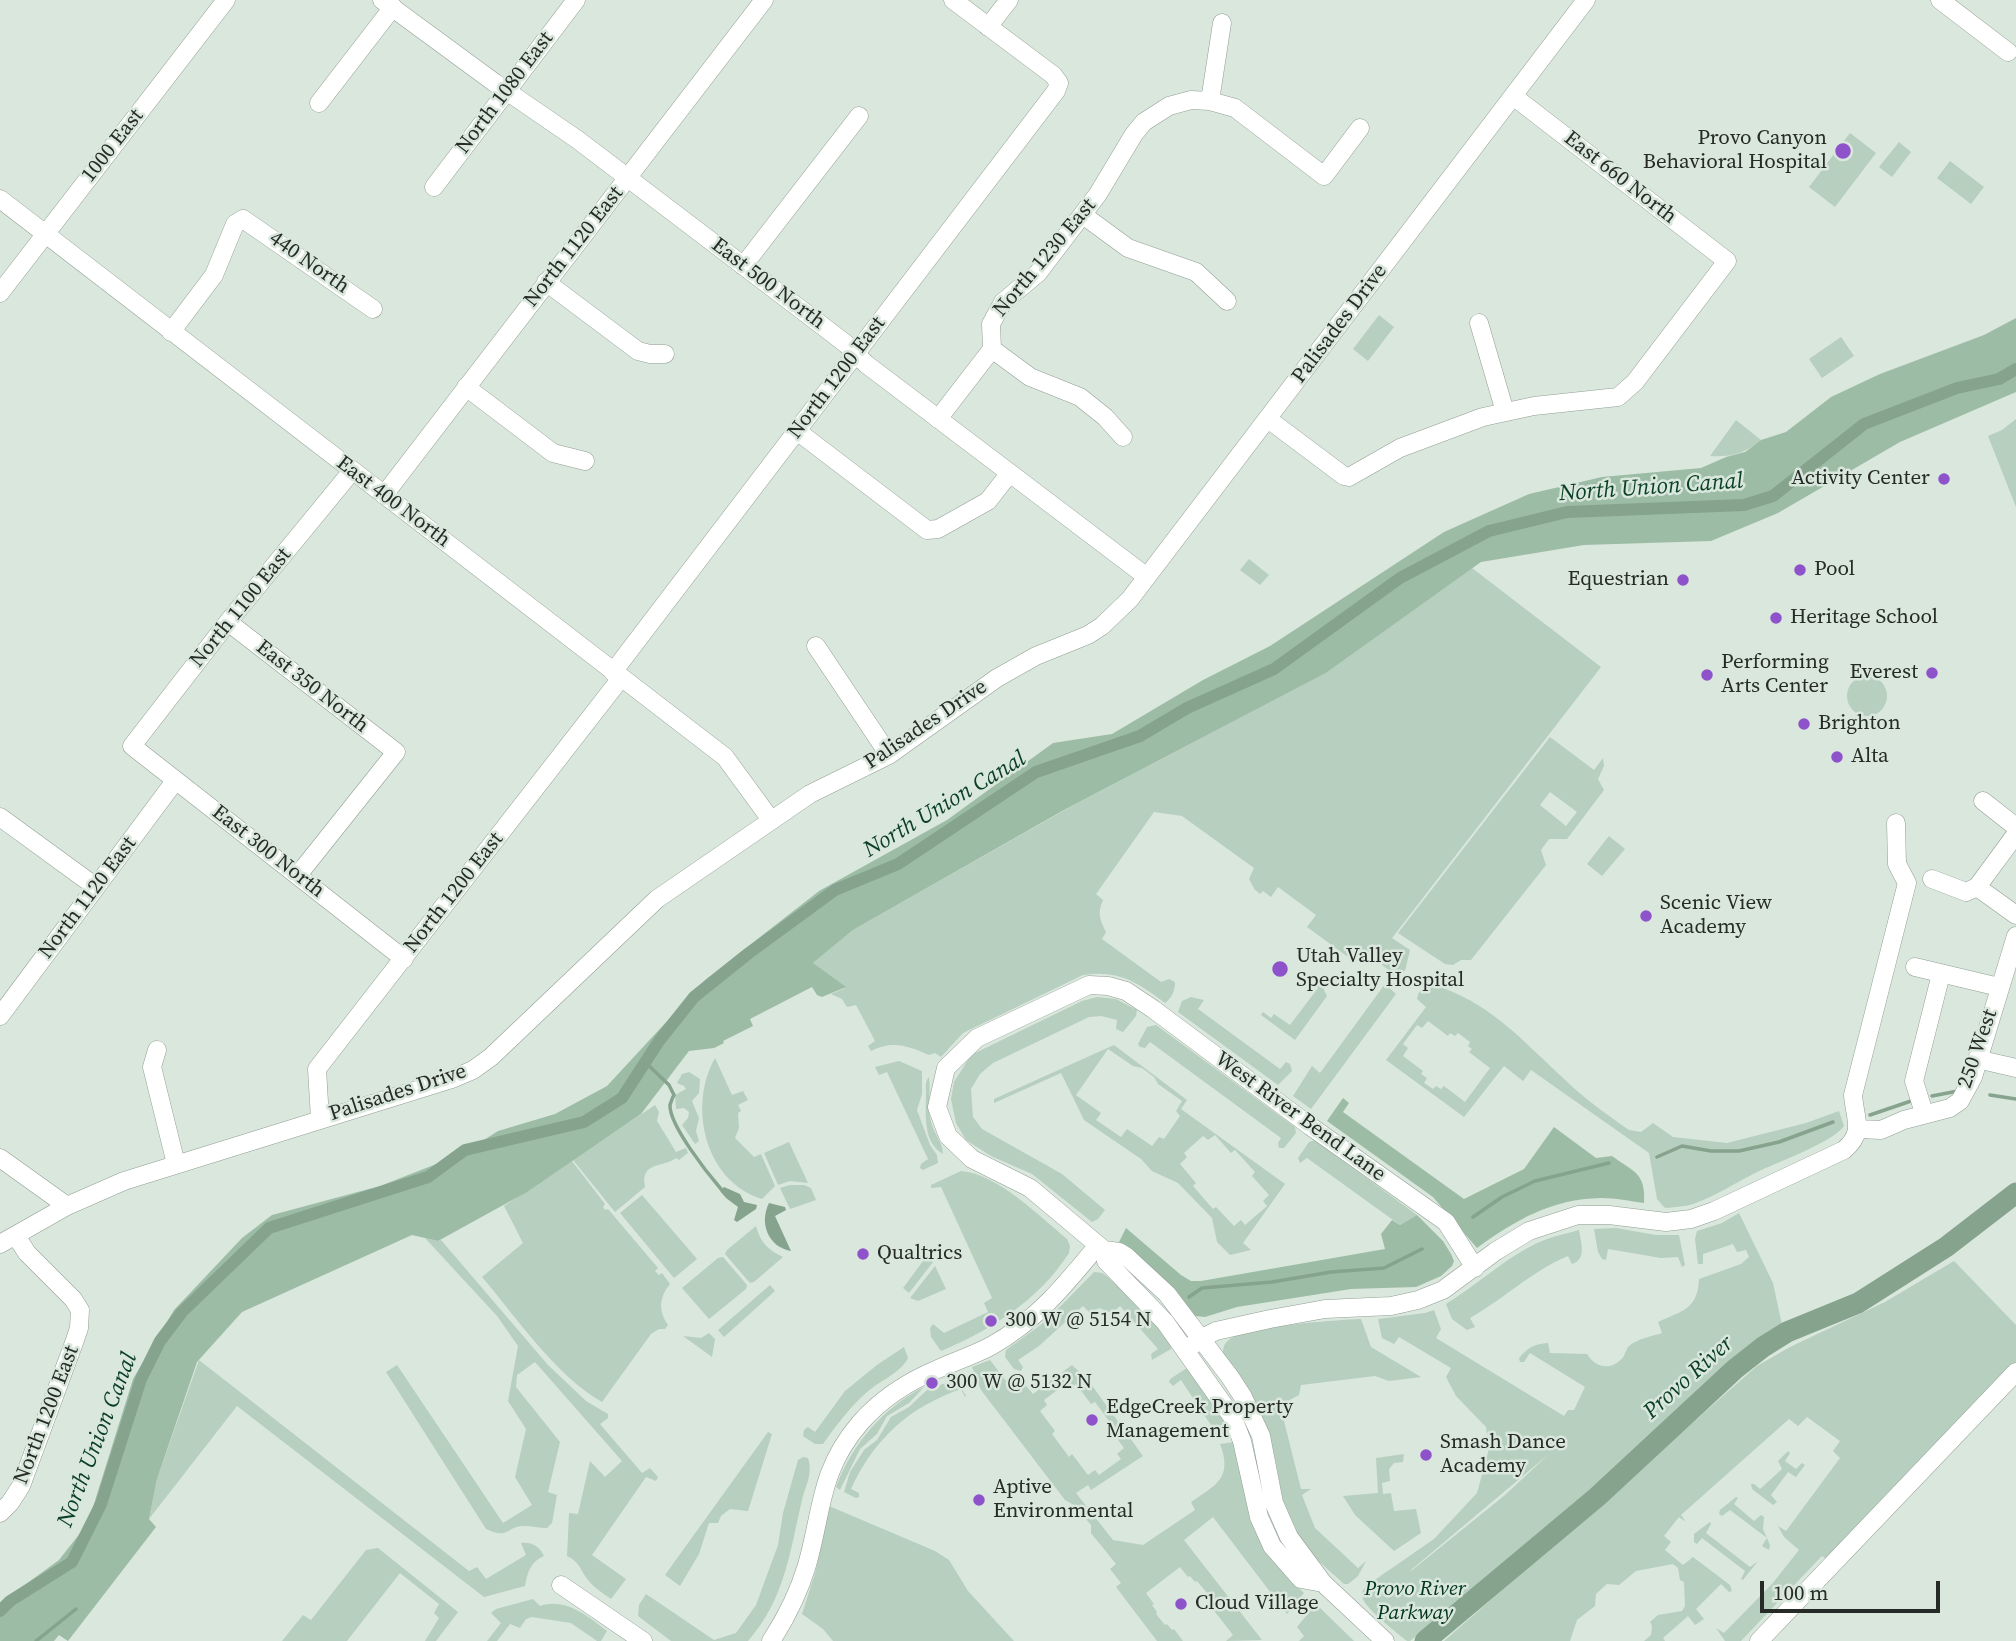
<!DOCTYPE html>
<style>
body{margin:0}
#map{position:relative;width:2016px;height:1641px;overflow:hidden;background:#dae7dd;font-family:"Source Serif 4",serif}
canvas{display:block}
.scale{position:absolute;left:1760px;top:1581px;width:180px;height:32px;box-sizing:border-box;border:4px solid #262b27;border-top:0;padding-left:9px;font-size:21px;line-height:24px;white-space:nowrap;color:#262b27;-webkit-text-stroke:5px #dae7dd;paint-order:stroke}
</style>
<div id="map">
<canvas width="2016" height="1641"></canvas>
<div class="scale">100 m</div>
</div>
<script>
const g = document.querySelector('canvas').getContext('2d');
g.lineJoin = 'round';
function paint(path, color) { g.fillStyle = color; g.fill(path, 'evenodd'); }
function strokePath(path, color, width, dash) { g.strokeStyle = color; g.lineWidth = width; g.lineCap = dash ? 'butt' : 'round'; g.setLineDash(dash || []); g.stroke(path); }
function write(font, color, halo, rows, align = 'center') {
  g.font = font + ' "Source Serif 4",serif'; g.lineWidth = 5; g.setLineDash([]); g.textBaseline = 'middle'; g.strokeStyle = halo; g.fillStyle = color; for (const [text, x, y, turn = 0] of rows) {
    g.save(); g.translate(x, y); g.rotate((+turn || 0) * Math.PI / 180); g.textAlign = isNaN(turn) ? turn : align; if (halo) g.strokeText(text, 0, 0); g.fillText(text, 0, 0); g.restore();
  }
}
const green = new Path2D(`
 M1850 133 1876 153 1835 207 1809 187Z
 M1899 142 1911 152 1892 177 1879 167Z
 M1950 161 1984 187 1971 204 1937 178Z
 M1379 315 1394 327 1368 361 1353 349Z
 M1841 337 1854 356 1822 378 1809 359Z
 M2016 419V507L1988 436 2002 430Z
 M1736 420 1761 440C1743 454 1733 457 1710 456Z
 M1249 559 1269 575 1260 585 1240 570Z
 M1472 568 1601 667 1392 938 1410 950 1405 971 1393 973C1380 965 1362 944 1348 957L1307 927 1316 915 1278 887 1271 897 1263 891 1260 894 1255 890 1249 879 1254 868 1182 816 1154 812 1096 894 1103 900C1097 913 1100 920 1106 932L1102 939 1161 982 1169 979 1175 982C1175 990 1172 998 1165 1003 1137 982 1119 970 1083 975L963 1033 941 1057 935 1053 929 1055C908 1046 893 1040 871 1051L868 1046 875 1041 856 1005 847 1007 842 999 831 994 845 988 813 963 853 930 1072 806 1326 673Z
 M1847 696a20 20 0 1 1 40 0a20 20 0 1 1-40 0Z
 M1550 737 1594 770 1603 758 1604 766 1598 779 1604 790 1567 839H1549L1541 850 1546 865 1471 960H1461L1453 965 1445 964 1398 933ZM1550 792 1577 812 1566 826 1540 805Z
 M1609 836 1625 849 1602 876 1587 864Z
 M1321 975 1326 978 1324 990 1327 996 1295 1040 1261 1015 1263 1012 1271 1018 1274 1014 1290 1025 1318 988 1314 985Z
 M1385 984 1396 994 1311 1109 1293 1096 1312 1066 1320 1073Z
 M1433 985C1487 1000 1522 1040 1562 1077 1582 1097 1606 1114 1629 1130L1641 1132 1653 1123 1673 1137 1727 1143 1806 1123 1839 1111 1844 1126C1833 1142 1776 1163 1757 1172 1735 1183 1716 1196 1693 1204 1684 1207 1674 1207 1665 1208L1657 1199 1649 1153 1531 1070 1523 1081 1504 1066 1464 1117 1386 1060 1426 1007 1417 999C1418 990 1424 987 1433 985ZM1428 1021 1448 1036 1450 1033 1455 1036 1458 1033 1470 1042 1468 1046 1472 1049 1469 1052 1490 1068 1465 1102 1444 1086 1441 1089 1436 1086 1433 1089 1424 1083 1427 1078 1421 1074 1423 1071 1403 1056 1408 1048 1403 1044 1417 1025 1422 1028Z
 M1097 997 1116 999 1137 1010 1136 1016 1123 1032 1116 1029 1117 1020 1101 1016 1089 1017 993 1063 980 1074 971 1089 973 1117 982 1129 1062 1174 1105 1210 1098 1219 1092 1222 1032 1174 991 1156 966 1140 956 1123 951 1099 954 1082 971 1055 1082 1001Z
 M1191 997 1204 1000 1198 1009 1280 1069 1286 1062 1290 1064 1292 1071 1278 1085 1178 1012 1182 1001Z
 M1156 1025 1295 1127 1296 1133 1284 1148H1279L1278 1143 1281 1138 1150 1042 1145 1048 1140 1047 1138 1044 1147 1027Z
 M1114 1045 1187 1100 1181 1109 1285 1184 1243 1243 1251 1250 1230 1255 1217 1242 1212 1218 1178 1183 1152 1171 1141 1159 1084 1120 1061 1073 994 1103V1099ZM1108 1049 1133 1066 1142 1068 1154 1077 1158 1084 1182 1101 1176 1111 1180 1116 1164 1139 1159 1137 1152 1146 1127 1129 1121 1137 1096 1120 1101 1113 1076 1095ZM1215 1135 1231 1153 1235 1150 1255 1172 1252 1176 1269 1195 1263 1201 1267 1206 1245 1225 1241 1220 1234 1226 1216 1207 1213 1209 1193 1186 1196 1183 1180 1164 1187 1157 1184 1153 1203 1136 1208 1140Z
 M715 1058 732 1095 743 1091 748 1100 738 1105 741 1111 738 1113 739 1128 735 1138 754 1157 761 1154 775 1186 762 1199C704 1181 688 1105 715 1058Z
 M899 1061 922 1071V1094L917 1110 930 1145 937 1155 938 1163 923 1170 920 1168 921 1164 928 1159 887 1072 879 1075 875 1067Z
 M689 1072 700 1079 699 1093 692 1101 699 1118 696 1131 699 1141 695 1144 682 1125 688 1118 689 1112 684 1108 676 1109 675 1095 686 1089 684 1086 677 1083 682 1074Z
 M929 1077C931 1092 927 1107 931 1122 934 1134 943 1143 943 1154 922 1142 926 1113 926 1092 926 1085 925 1082 929 1077Z
 M655 1105 659 1112 657 1121 676 1152 686 1148 688 1153 679 1160 676 1158C663 1168 640 1161 645 1187L615 1212 573 1160Z
 M1315 1140 1417 1215 1400 1225 1307 1158 1300 1163 1298 1158 1309 1142Z
 M789 1142 808 1183 790 1181 778 1185 764 1153Z
 M572 1161 605 1204 603 1207 605 1210 608 1209 658 1268 655 1271 659 1275 662 1273 670 1284C659 1297 658 1311 668 1325L665 1329H659L651 1334 602 1402C556 1376 517 1318 482 1277L523 1243 504 1206Z
 M961 1171C998 1174 1039 1216 1067 1239L1070 1246 1069 1253C1039 1300 991 1330 941 1351L931 1337 930 1328 933 1324 944 1333 988 1312 984 1303 992 1298 941 1187 931 1188V1185Z
 M790 1185H804L811 1188 816 1200 790 1209 780 1188Z
 M642 1195 697 1259 674 1278 620 1213Z
 M1739 1213 1773 1283 1782 1325 1759 1338 1729 1362 1590 1490 1429 1625 1410 1641H1407C1396 1632 1363 1607 1362 1596 1361 1592 1364 1589 1366 1586L1434 1539 1477 1493 1489 1449 1486 1427 1456 1396 1446 1377 1451 1368 1399 1337 1394 1344 1382 1338 1378 1319 1425 1313 1434 1310 1441 1329 1436 1338 1564 1416 1568 1410H1574L1585 1387 1530 1353 1524 1362H1520L1519 1358C1528 1347 1535 1344 1548 1343L1550 1353 1587 1354C1596 1369 1613 1371 1624 1356 1624 1355 1628 1346 1629 1346 1637 1339 1653 1336 1662 1333L1658 1322C1682 1311 1698 1309 1699 1279L1741 1264 1749 1257 1746 1250 1737 1252 1733 1244 1703 1254V1264H1698L1695 1239 1697 1231 1722 1223ZM1549 1454 1505 1495 1411 1571V1570Z
 M756 1226C760 1242 768 1250 783 1257L754 1282 750 1283 725 1254 727 1250Z
 M1616 1228 1656 1235H1679L1685 1265 1682 1267 1678 1257 1661 1258 1608 1249 1606 1260 1602 1259 1598 1252 1594 1229Z
 M1579 1230C1581 1243 1587 1259 1572 1264L1568 1256C1530 1272 1504 1299 1470 1318L1475 1327 1467 1330 1452 1319 1446 1304C1477 1285 1504 1259 1537 1243 1550 1237 1565 1234 1579 1230Z
 M425 1238 438 1241 441 1240 548 1365 586 1401 608 1414V1418L600 1424 642 1473 650 1468 658 1477 656 1481 646 1477 592 1555 626 1579 611 1599C603 1593 594 1588 588 1580 580 1570 580 1562 567 1556L569 1513 578 1514 590 1461 605 1477 622 1461 535 1362 517 1375 516 1387 560 1442 548 1492 557 1495 552 1523 547 1528C539 1528 532 1526 524 1526 506 1526 510 1540 486 1529L386 1372 397 1365 503 1523 532 1505 515 1477 526 1429 508 1401 518 1346 497 1316Z
 M929 1253 933 1262 909 1293 903 1288Z
 M723 1257 747 1285 746 1289 709 1319 682 1288 718 1258Z
 M1954 1261 2016 1325V1362L1826 1559 1822 1556 1820 1558 1741 1641H1725L1716 1628 1724 1633 1772 1584 1799 1550 1784 1537 1778 1526 1786 1531 1840 1458 1833 1451 1840 1441 1807 1417 1798 1426 1789 1419 1681 1515 1686 1522 1679 1517 1664 1536 1671 1542 1665 1550 1683 1565 1693 1557 1730 1585 1732 1591 1729 1592 1721 1584 1696 1609 1704 1619 1695 1625 1688 1616 1663 1638 1665 1641H1644L1651 1635 1652 1626 1650 1622 1658 1615 1682 1611 1685 1606 1684 1582 1680 1580 1678 1568 1673 1564 1636 1571 1619 1585 1607 1584 1596 1594 1595 1606 1577 1620 1570 1641H1444L1757 1366 1790 1347 1885 1302Z
 M935 1266 946 1289 918 1301 910 1298Z
 M1094 1272 1102 1273 1108 1277 1148 1312 1171 1345V1349L1152 1360 1151 1354 1158 1349 1120 1306 1112 1313 1099 1308 1090 1313 1083 1306 1039 1346 1018 1360 1023 1367 1021 1371 1014 1369 1005 1357 1006 1350 1046 1321Z
 M770 1285 775 1291 724 1337 718 1330Z
 M1361 1319 1371 1347 1421 1377 1389 1381 1375 1376 1301 1385 1299 1395 1280 1405 1301 1489H1311L1302 1495 1315 1528 1358 1568 1366 1561 1358 1576 1348 1584H1344C1326 1567 1303 1550 1292 1528 1281 1504 1280 1479 1274 1454 1264 1418 1246 1388 1224 1358 1222 1350 1223 1344 1230 1339 1247 1326 1337 1320 1361 1319Z
 M709 1333 715 1339 712 1357 683 1336 701 1338Z
 M904 1347 908 1358C901 1373 879 1381 866 1393 849 1408 836 1426 823 1444H815L803 1436 804 1430 808 1427 815 1432 845 1391 877 1365Z
 M199 1360 469 1571 477 1567 486 1579 526 1555 521 1543C532 1542 539 1546 544 1556 531 1561 527 1573 525 1586L484 1597 237 1406 149 1519 157 1479Z
 M990 1360 1009 1385 1026 1386 1033 1394 1072 1365 1088 1380 1143 1456 1091 1490 1088 1485 1076 1493 1113 1540 1143 1545 1195 1510 1191 1502C1216 1485 1233 1478 1220 1444L1234 1442C1249 1511 1250 1543 1304 1593L1287 1614 1213 1517 1184 1540 1262 1640 1226 1641 1233 1635 1208 1603 1210 1601 1205 1595 1207 1593 1197 1581 1195 1582 1190 1576 1188 1577 1180 1567 1146 1593 1154 1604 1152 1605 1157 1612 1156 1614 1165 1625 1167 1624 1172 1630 1174 1629 1183 1641H1157L1116 1587 1121 1583 1110 1569 1116 1564 1091 1533V1525L1074 1505 1065 1500 981 1390 972 1367ZM1076 1384 1091 1404 1095 1402 1112 1425 1109 1428 1124 1448 1117 1454 1121 1459 1099 1475 1095 1470 1088 1475 1072 1454 1069 1457 1052 1434 1055 1431 1040 1411 1047 1405 1044 1400 1064 1385 1068 1389Z
 M1187 1368 1226 1422 1223 1428 1207 1436H1205V1432L1213 1428 1181 1380 1173 1386 1169 1382 1170 1379Z
 M954 1381 958 1382 966 1396 965 1397 961 1389C909 1407 874 1439 851 1489L859 1493V1497L856 1498 844 1492 850 1472 864 1450 877 1440 891 1417 909 1407 929 1388Z
 M924 1387 909 1403 887 1416 877 1434 860 1449 840 1490 836 1487C852 1444 883 1408 924 1387Z
 M768 1432 772 1434 748 1511 730 1509 721 1516 718 1523H709L699 1554 680 1586 665 1575Z
 M1788 1451 1790 1453 1785 1461 1796 1469 1802 1463 1805 1465 1796 1477 1788 1472 1771 1495 1777 1502 1773 1505 1752 1489 1751 1484H1754L1760 1489 1782 1469 1778 1461Z
 M1404 1454 1403 1462 1394 1463 1389 1469 1390 1481 1382 1483 1383 1494 1391 1493 1394 1511 1416 1509 1421 1533 1394 1551 1355 1515 1343 1496 1378 1493 1376 1458Z
 M803 1457 808 1458C813 1474 806 1484 802 1500 790 1551 785 1599 748 1641H671L638 1616 639 1605 646 1594 714 1640 736 1633 756 1605 778 1545 783 1513 798 1460Z
 M1736 1497 1738 1498 1734 1504 1754 1521 1761 1515 1764 1517 1763 1529 1770 1545 1769 1550 1762 1546 1767 1538 1730 1510 1722 1516 1719 1514 1720 1510Z
 M829 1506 935 1551 949 1560 968 1591 1014 1641H833L823 1629 802 1614 816 1570Z
 M1710 1522 1711 1524 1706 1533 1750 1567 1758 1561 1743 1580 1741 1579 1745 1571 1702 1538 1697 1544 1694 1542V1534Z
 M378 1548 458 1612 436 1641H425L439 1618 434 1613 439 1604 400 1573 347 1641H282L303 1615 311 1620 366 1550Z
 M533 1599 540 1606C565 1597 588 1616 607 1631L601 1641H597L571 1623 532 1617 526 1619 520 1628 510 1624 497 1641H487L501 1623 491 1613 496 1609Z
 M1316 1604 1354 1641H1299L1304 1636 1297 1627Z`);
const forest = new Path2D(`
 M2016 318V392L1900 442 1778 513 1711 541 1584 545 1481 562 1326 673 1064 810 853 930 813 963 846 987 822 997 817 995 812 987 750 1019 753 1026 723 1041 724 1043 714 1048 689 1051 641 1114 527 1192 438 1241 412 1235 242 1312 197 1362 157 1479 149 1519 156 1527 68 1641 59 1635 54 1641H0V1603L59 1560 88 1523 133 1379 174 1310 242 1238 272 1215 380 1186 462 1154 498 1131 555 1114 607 1086 705 980 819 891 947 820 1053 743 1112 734 1203 680 1270 646 1444 532 1529 494 1602 477 1701 468 1726 457 1745 452 1761 440 1786 432 1831 397 1880 374 1984 335Z
 M1343 1098 1349 1103 1343 1112 1464 1199 1524 1169 1554 1127 1596 1158 1612 1156C1634 1172 1646 1173 1644 1203 1630 1201 1615 1198 1601 1198 1551 1199 1516 1220 1477 1248L1433 1197 1327 1121Z
 M1417 1215 1443 1241 1451 1254 1454 1261 1452 1266 1441 1276 1416 1287 1351 1289 1237 1307 1205 1317 1195 1316 1134 1253 1119 1242 1126 1228 1181 1275 1191 1281H1201L1385 1249 1381 1234 1392 1220 1400 1225Z`);
const water = new Path2D(`
 M724 1187 740 1194 744 1202 757 1205 756 1209 737 1222 734 1220 738 1207 726 1198 720 1191Z
 M769 1203 785 1207 786 1210 775 1216 791 1251C768 1247 759 1223 769 1203Z`);
const stream = new Path2D(`
 M645 1062 669 1085 674 1095C672 1098 671 1102 670 1105 669 1125 708 1174 721 1189
 M1990 1095 2016 1099
 M1932 1096 1958 1091
 M1870 1115 1911 1101
 M1657 1157 1682 1146 1711 1151H1739L1779 1142 1833 1122
 M1473 1217 1502 1197 1535 1181 1609 1163
 M1189 1297 1202 1288 1272 1282 1331 1272 1384 1268 1422 1249
 M36 1641 76 1609`);
const canal = new Path2D(`
 M0 1611 10 1601 72 1562 101 1504 141 1379 160 1341 182 1312 269 1228 428 1177 465 1150 584 1122 622 1098 659 1041 694 997 749 953 835 890 898 864 1036 772 1140 736 1187 708 1274 669 1400 578 1489 531 1567 512 1744 505 1773 496 1864 424 1957 388 1999 379 2016 369`);
const river = new Path2D(`
 M1425 1641 1597 1497 1735 1369 1763 1347 1787 1332 1858 1303 1946 1247 2016 1193`);
const minor = new Path2D(`
 M382 0 495 83 578 140 820 324 846 344 866 364 1147 577
 M1940 0 2008 52
 M988 27 1009 0
 M1210 101 1222 23
 M319 103 393 7
 M434 187 576 0
 M0 199 725 757 771 820
 M1083 215 1128 248 1196 272 1227 301
 M743 266 859 116
 M546 282 638 351 650 354H665
 M0 293 226 0
 M1479 323 1505 412
 M171 332 214 275 235 224 243 219 373 309
 M992 349 1030 377 1080 397 1105 417 1123 437
 M466 387 553 453 585 461
 M938 419 992 349 991 324 1003 302 1038 273 1098 194 1134 134 1144 122 1169 106 1191 100 1210 101 1235 108 1324 176 1360 128
 M1268 419 1344 476 1349 477 1400 448 1483 417 1534 406 1618 397 1635 382 1727 261 1513 96
 M797 431 927 530 938 529 988 501 1009 474
 M352 471 228 622 132 746 404 959
 M384 495 764 0
 M228 622 396 752 298 875
 M816 646 889 755
 M613 672 1056 91 1059 83 1053 75 953 0
 M1983 801 2016 827
 M0 817 96 887
 M1932 879 1966 892 1977 887 2016 915
 M1977 887 2016 834
 M1915 967 1999 987
 M0 1016 175 781
 M157 1050 152 1067 176 1164
 M1977 1059 2016 1068
 M1924 1113 1914 1081 1941 974
 M320 1119 317 1069 621 678
 M1859 1129 1881 1130 1904 1120 1950 1108 1960 1101 1973 1077 2016 936
 M0 1158 67 1206
 M0 1244 67 1206 124 1181 452 1079 473 1070 491 1057 657 899 810 794 889 755 997 678 1036 656 1088 635 1102 626 1130 599 1586 0
 M1104 1250 1106 1261 1165 1322 1233 1418 1242 1441 1259 1517 1272 1546 1301 1579 1323 1583
 M1186 1350 1202 1338 1216 1331 1270 1319 1325 1309 1391 1306 1418 1300 1443 1290 1496 1251 1529 1231 1578 1215H1609L1666 1222 1691 1219 1714 1211 1844 1150C1865 1132 1855 1120 1853 1095L1907 883 1897 864 1896 823
 M0 1513 10 1503 21 1486 75 1340 79 1328 80 1310 73 1299 27 1253 16 1236
 M561 1585 643 1641
 M771 1641C786 1618 799 1592 807 1565 823 1509 819 1471 860 1423 881 1399 909 1381 938 1369 956 1361 974 1355 991 1346 1036 1321 1066 1284 1098 1245
 M1385 1641 1323 1583 1289 1537 1274 1503 1261 1436 1243 1397 1230 1377 1167 1294 1127 1257 1119 1252 1104 1250 1030 1188 972 1159 948 1136 937 1107 946 1068 977 1038 1089 985 1108 986 1126 991 1153 1009 1310 1126 1446 1222 1475 1268
 M1759 1641 2016 1372`);
const markers = [
 [1843,151,9,"#8e53ca"],
 [1944,479,7,"#8e53ca"],
 [1800,570,7,"#8e53ca"],
 [1683,580,7,"#8e53ca"],
 [1776,618,7,"#8e53ca"],
 [1932,673,7,"#8e53ca"],
 [1707,675,7,"#8e53ca"],
 [1804,724,7,"#8e53ca"],
 [1837,757,7,"#8e53ca"],
 [1646,916,7,"#8e53ca"],
 [1280,969,9,"#8e53ca"],
 [863,1254,7,"#8e53ca"],
 [991,1321,7,"#8e53ca"],
 [932,1383,7,"#8e53ca"],
 [1092,1420,7,"#8e53ca"],
 [1426,1455,7,"#8e53ca"],
 [979,1500,7,"#8e53ca"],
 [1181,1604,7,"#8e53ca"]
];
const streetNames = [
 ["North 1080 East",505,93,-53],
 ["1000 East",113,146,-52],
 ["East 660 North",1620,178,38],
 ["North 1120 East",574,247,-52],
 ["North 1230 East",1045,258,-50],
 ["440 North",309,263,35],
 ["East 500 North",768,284,37],
 ["Palisades Drive",1340,324,-53],
 ["North 1200 East",837,378,-53],
 ["East 400 North",393,502,37],
 ["North 1100 East",241,608,-51],
 ["East 350 North",312,687,38],
 ["Palisades Drive",926,725,-34],
 ["East 300 North",268,852,38],
 ["North 1200 East",454,893,-52],
 ["North 1120 East",88,898,-53],
 ["250 West",1978,1049,-71],
 ["Palisades Drive",398,1093,-18],
 ["West River Bend Lane",1300,1117,36],
 ["North 1200 East",47,1415,-69]
];
const poiNames = [
 ["Provo Canyon",1827,139,"right"],
 ["Behavioral Hospital",1827,163,"right"],
 ["Activity Center",1930,479,"right"],
 ["Pool",1814,570],
 ["Equestrian",1669,580,"right"],
 ["Heritage School",1790,618],
 ["Performing",1721,663],
 ["Arts Center",1721,687],
 ["Everest",1918,673,"right"],
 ["Brighton",1818,724],
 ["Alta",1851,757],
 ["Scenic View",1660,904],
 ["Academy",1660,928],
 ["Utah Valley",1296,957],
 ["Specialty Hospital",1296,981],
 ["Qualtrics",877,1254],
 ["300 W @ 5154 N",1005,1321],
 ["300 W @ 5132 N",946,1383],
 ["EdgeCreek Property",1106,1408],
 ["Management",1106,1432],
 ["Smash Dance",1440,1443],
 ["Academy",1440,1467],
 ["Aptive",993,1488],
 ["Environmental",993,1512],
 ["Cloud Village",1195,1604]
];
const parkNames = [
 ["Provo River",1415,1590],
 ["Parkway",1415,1614]
];
const waterNames = [
 ["North Union Canal",1651,488,-4],
 ["North Union Canal",945,805,-31],
 ["Provo River",1689,1378,-42],
 ["North Union Canal",98,1440,-69]
];
paint(green, '#b7cfbe');
paint(forest, '#9dbca6');
paint(water, '#85a38d');
strokePath(stream, '#85a38d', 3.5);
strokePath(canal, '#85a38d', 12);
strokePath(river, '#85a38d', 21);
strokePath(minor, '#919e94', 19);
strokePath(minor, '#fff', 18);
for (const [x, y, r, color] of markers) { const dot = new Path2D(); dot.arc(x, y, r, 0, 2 * Math.PI); g.fillStyle = color; g.fill(dot); strokePath(dot, '#dae7dd', 2.5); }
write('21px', '#262b27', '#dae7dd', streetNames);
write('21px', '#262b27', '#dae7dd', poiNames, 'left');
write('italic 21px', '#003519', '#dae7dd', parkNames);
write('italic 23px', '#093f22', '#dae7dd', waterNames);
</script>
